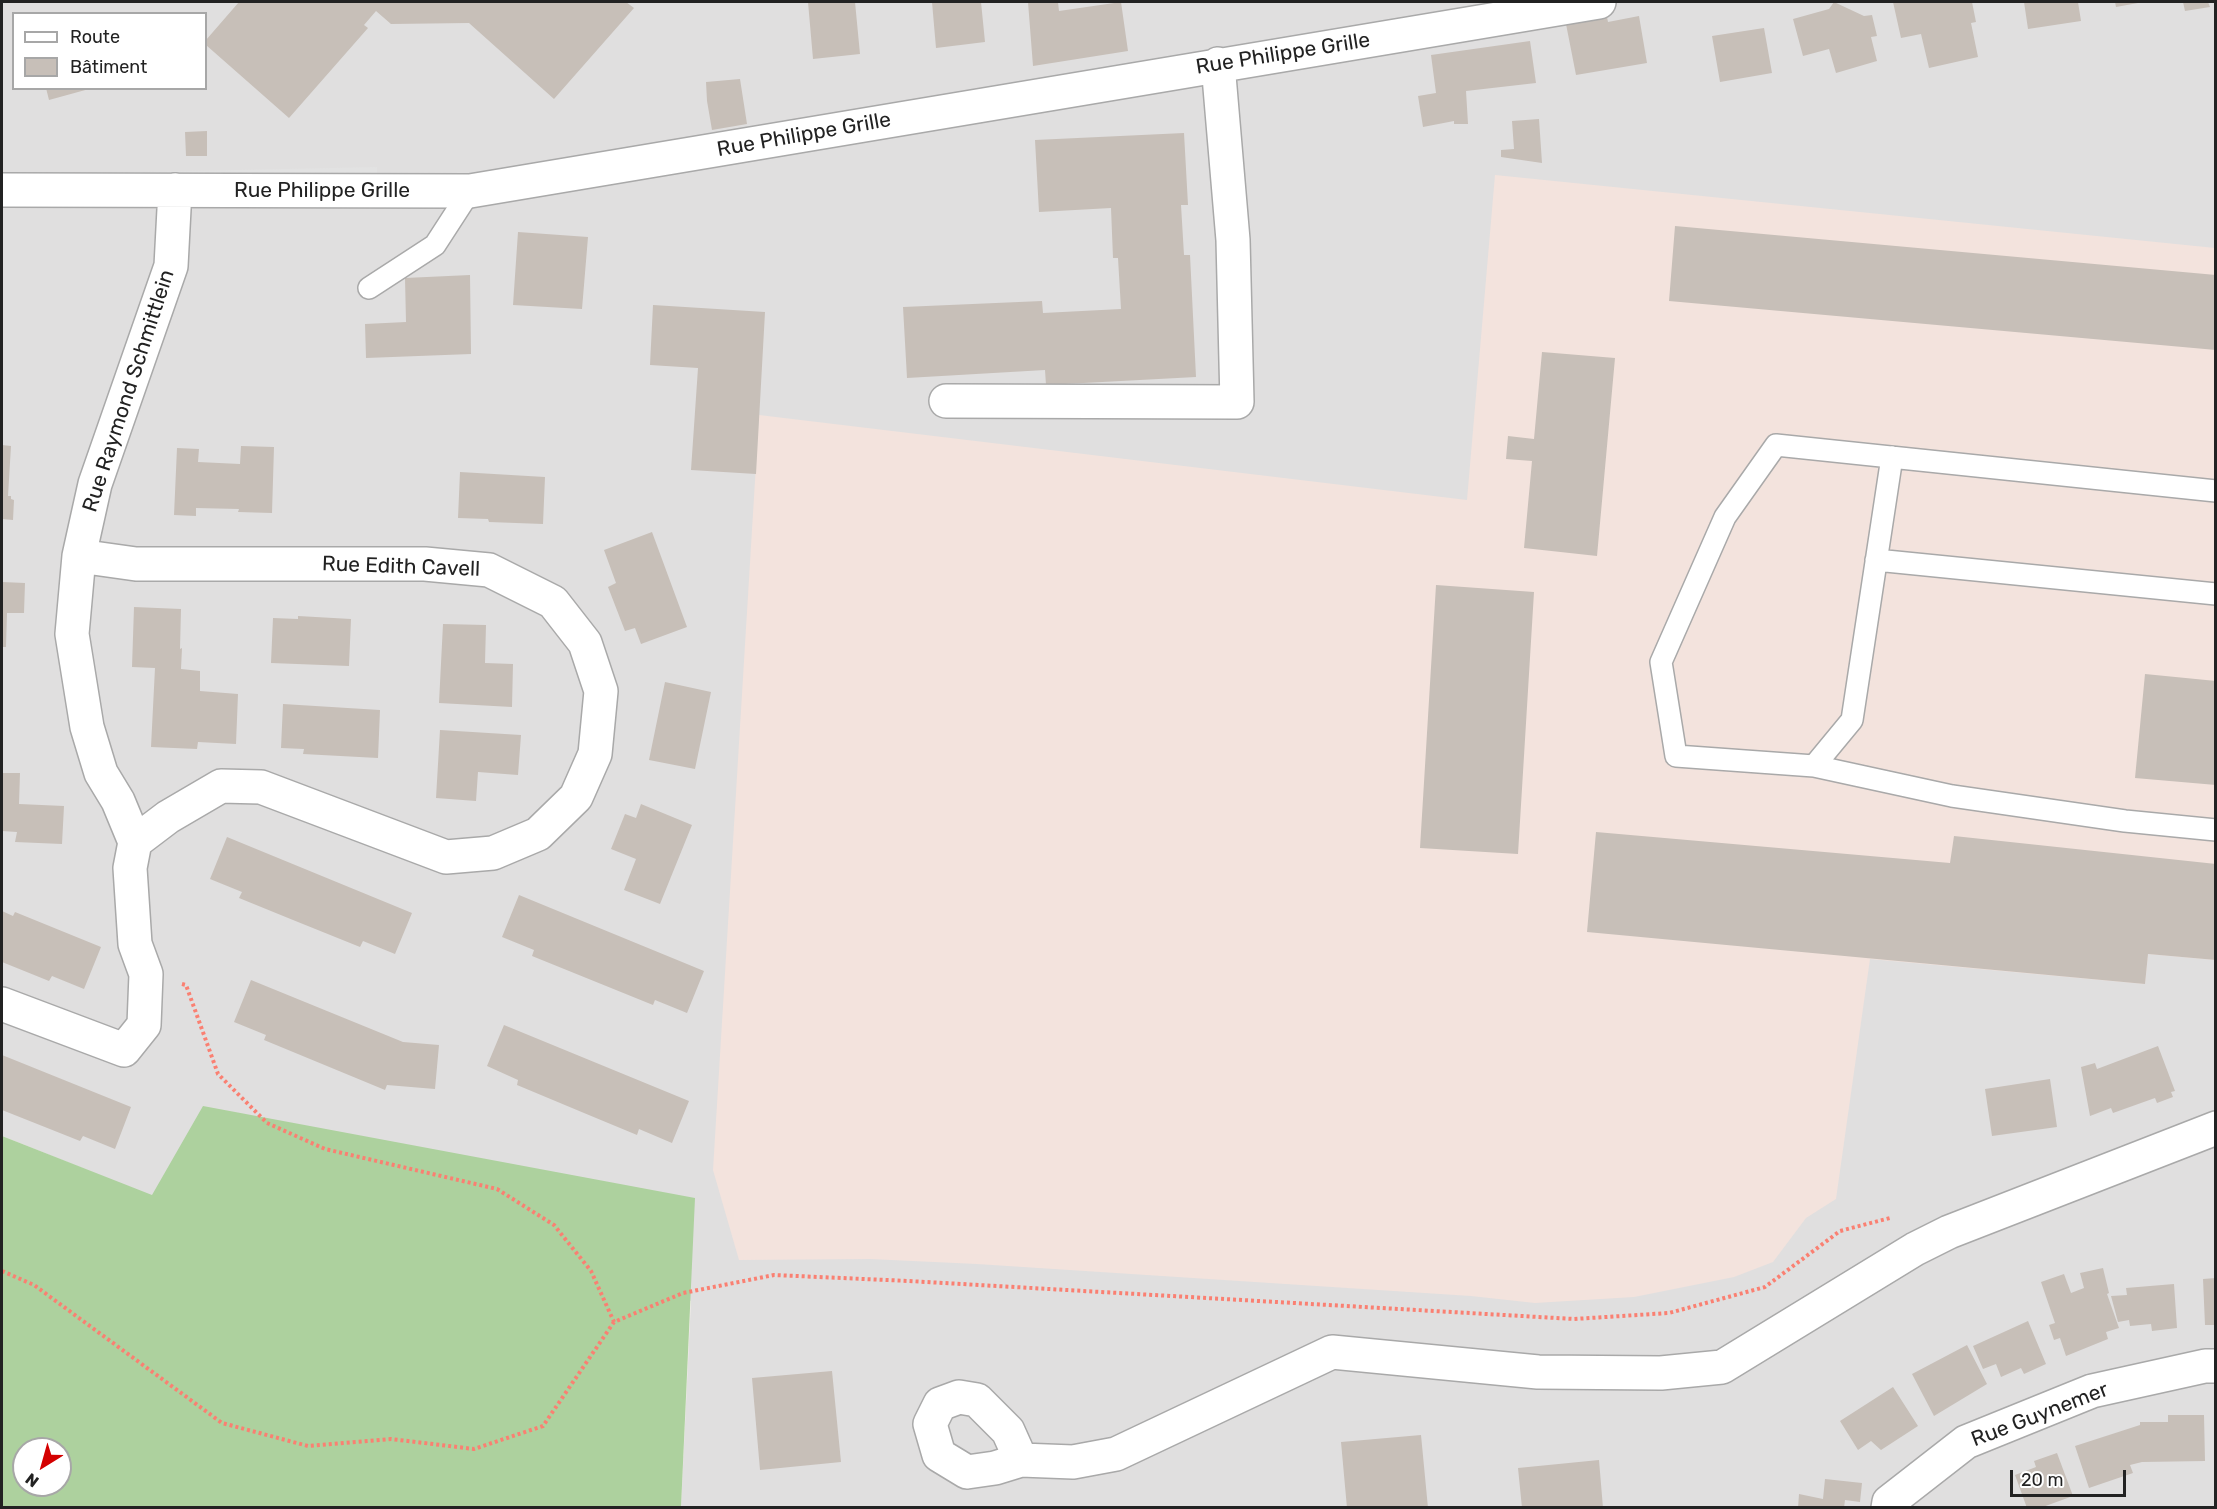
<!DOCTYPE html>
<meta charset="utf-8">
<style>
body{margin:0}
#map{position:relative;width:2217px;height:1509px;overflow:hidden;background:#f2efe9;font-family:Rubik,sans-serif}
canvas{display:block}
.frame{position:absolute;inset:0;border:3px solid #222;pointer-events:none}
.legend{position:absolute;left:12px;top:12px;width:195px;height:78px;box-sizing:border-box;background:#fff;border:2px solid #a7a7a7;margin:0;padding:8px 10px;list-style:none;font-size:18px;color:#222}
.legend li{display:flex;align-items:center;gap:12px;height:30px}
.legend b{width:30px;border:2px solid #a7a7a7}
.north{position:absolute;left:12px;top:1437px;width:60px;height:60px;box-sizing:border-box;background:#fff;border:2px solid #a7a7a7;border-radius:50%;rotate:217deg;font-size:16px;font-weight:700;line-height:24px;text-align:center;color:#222}
.north::after{content:'';display:block;margin:auto;width:21px;height:27px;background:#d40000;clip-path:polygon(50% 0,100% 100%,50% 72%,0 100%)}
.scale{position:absolute;left:2010px;top:1470px;width:116px;height:27px;box-sizing:border-box;border:3px solid #222;border-top:0;padding-left:8px;font-size:18px;line-height:21px;white-space:nowrap;color:#222;-webkit-text-stroke:4px #fff;paint-order:stroke}
</style>
<div id="map">
<canvas width="2217" height="1509"></canvas>
<div class="frame"></div>
<ul class="legend">
<li><b style="height:8px;background:#fff"></b>Route</li>
<li><b style="height:16px;background:#c7bfb8"></b>Bâtiment</li>
</ul>
<div class="north">N</div>
<div class="scale">20 m</div>
</div>
<script>
const g = document.querySelector('canvas').getContext('2d');
g.lineJoin = 'round';
function paint(path, color) { g.fillStyle = color; g.fill(path, 'evenodd'); }
function strokePath(path, color, width, dash) { g.strokeStyle = color; g.lineWidth = width; g.lineCap = dash ? 'butt' : 'round'; g.setLineDash(dash || []); g.stroke(path); }
function write(font, color, halo, rows, align = 'center') {
  g.font = font + ' Rubik,sans-serif'; g.lineWidth = 5; g.setLineDash([]); g.textBaseline = 'middle'; g.strokeStyle = halo; g.fillStyle = color; for (const [text, x, y, turn = 0] of rows) {
    g.save(); g.translate(x, y); g.rotate((+turn || 0) * Math.PI / 180); g.textAlign = isNaN(turn) ? turn : align; if (halo) g.strokeText(text, 0, 0); g.fillText(text, 0, 0); g.restore();
  }
}
const residential = new Path2D(`
 M2 2H2215V1507H681L691 1301 152 1196 2 1136ZM14 14H206V88H14Z`);
const military = new Path2D(`
 M1495 175 2215 248V960L2148 954 2145 984 1870 959 1836 1199 1806 1218 1773 1262 1734 1277 1634 1297 1535 1303 1471 1296 977 1264 870 1259 739 1260 713 1170 759 415 1467 500Z`);
const forest = new Path2D(`
 M203 1106 695 1198 681 1507H2V1136L152 1195ZM24 1449H60V1485H24Z`);
const parking = new Path2D(`
 M377 167V178L2 175Z`);
const building = new Path2D(`
 M239 2H626L634 8 554 99 469 23 391 24 376 11 364 25 368 28 289 118 206 45V40Z
 M808 2H855L860 54 813 59Z
 M932 2H981L985 42 936 48Z
 M1028 2H1058L1059 11 1121 2 1128 51 1033 66Z
 M1834 2 1864 16 1872 15 1877 36 1871 37 1877 61 1836 73 1829 49 1803 56 1793 19 1829 9Z
 M1893 2H1972L1976 22 1971 23 1978 57 1929 68 1921 34 1901 38Z
 M2024 2H2078L2081 21 2028 29Z
 M2115 2H2138V3L2116 7Z
 M2183 2H2208L2210 7 2185 11Z
 M1639 16 1647 63 1576 75 1566 24 1607 17 1608 22Z
 M1764 28 1772 73 1720 82 1712 36Z
 M1530 41 1536 83 1466 91 1468 124H1454V121L1423 127 1418 96 1436 93 1431 55Z
 M740 79 747 124 712 130 707 101 706 82Z
 M46 88H89V89L49 100Z
 M1539 119 1542 163 1501 157V150L1514 149 1512 121Z
 M207 131V156H186L185 132Z
 M1184 133 1188 205H1181L1184 255H1190L1196 377 1046 385 1045 370 907 378 903 307 1042 301 1043 313 1121 309 1118 258H1113L1111 208 1039 212 1035 140Z
 M1675 226 2216 275V350L1669 301Z
 M518 232 588 237 582 309 513 305Z
 M470 275 471 354 366 358 365 324 406 322 405 278Z
 M653 305 765 312 756 474 691 470 698 368 650 365Z
 M1542 352 1615 358 1597 556 1524 548 1532 461 1506 459 1508 436 1534 439Z
 M2 445 11 446 8 496H11V499L14 500 13 520 2 519Z
 M241 446 274 447 272 513 238 512 239 509 196 508V516L174 515 177 448 199 449 198 462 240 464Z
 M460 472 545 477 543 524 489 522 488 519 458 518Z
 M652 532 687 627 641 644 635 628 625 631 608 587 616 583 604 550Z
 M2 582 25 583 24 613H7L6 647H2Z
 M1436 585 1534 592 1518 854 1420 848Z
 M134 607 181 609 180 649 182 648 181 669 200 671V691L238 694 236 744 198 742 197 749 151 747 155 668 132 667Z
 M298 616 351 619 349 666 271 663 273 618 298 619Z
 M443 624 486 625 485 663 513 664 512 707 439 703Z
 M2145 674 2216 681V785L2135 778Z
 M665 682 711 692 695 769 649 760Z
 M283 704 380 710 378 758 303 754 304 749 281 748Z
 M440 730 521 735 518 775 478 772 476 801 436 798Z
 M2 773H20L19 804 64 806 62 844 15 842 17 832 2 831Z
 M641 804 692 825 660 904 624 890 636 859 611 849 625 814 636 818Z
 M1596 832 1950 863 1954 836 2216 864V960L2148 954 2145 984 1587 932Z
 M227 837 412 913 395 954 363 941 360 947 293 920 239 898 242 892 210 879Z
 M519 895 704 971 687 1013 655 1000 653 1005 532 956 534 950 502 937Z
 M2 911 13 916 15 912 101 947 84 989 52 976 49 981 2 962Z
 M251 980 403 1042 439 1045 435 1089 387 1085 385 1090 264 1040 266 1035 234 1022Z
 M504 1025 689 1101 672 1143 639 1129 637 1135 584 1113 517 1085 518 1080 487 1066Z
 M2158 1046 2175 1091 2171 1092 2173 1097 2157 1103 2155 1098 2113 1113 2111 1108 2090 1116 2081 1067 2095 1063 2097 1069Z
 M2 1055 131 1107 115 1149 83 1136 80 1141 2 1110Z
 M2050 1079 2057 1127 1992 1136 1985 1089Z
 M2103 1268 2109 1293 2107 1294 2119 1328 2106 1332 2108 1339 2066 1356 2060 1338 2054 1340 2049 1325 2055 1323 2041 1282 2064 1274 2071 1293 2084 1288 2080 1273Z
 M2216 1278V1325H2205L2203 1279Z
 M2174 1284 2177 1328 2152 1331 2151 1324 2130 1326 2129 1320 2118 1322 2111 1296 2127 1295 2126 1288Z
 M2028 1321 2046 1364 2024 1374 2021 1368 2001 1377 1996 1364 1983 1369 1973 1346Z
 M1967 1345 1987 1384 1934 1416 1912 1374Z
 M832 1371 841 1462 760 1470 752 1378Z
 M1893 1387 1918 1426 1881 1450 1871 1441 1858 1450 1840 1421Z
 M2168 1415H2204L2205 1461 2142 1462 2130 1465 2133 1473 2089 1488 2075 1446 2140 1425V1422H2168Z
 M1421 1435 1428 1508H1347L1341 1442Z
 M2057 1453 2073 1496 2040 1508H2027L2015 1475 2036 1467 2034 1461Z
 M1599 1460 1603 1508H1522L1518 1468Z
 M1825 1479 1862 1483 1860 1502 1845 1500 1844 1508H1798L1799 1494 1823 1499Z`);
const path = new Path2D(`
 M182 984 186 985 218 1074 267 1123 325 1149 497 1189 554 1225 591 1271 614 1322
 M2 1271 34 1285 222 1423 308 1446 391 1439 474 1449 543 1426 614 1322 683 1293 774 1275 909 1281 1574 1319 1669 1313 1765 1287 1840 1231 1890 1218`);
const service = new Path2D(`
 M369 288 435 245 470 191
 M1892 457 1852 720 1814 766 1676 756 1661 662 1725 517 1776 445 2216 491
 M1876 560 2216 594
 M1814 766 1952 796 2125 821 2216 830`);
const minor = new Path2D(`
 M2 190 470 191 1599 2
 M946 401 1237 402 1233 240 1218 64
 M79 556 136 564H425L489 570 553 602 585 643 601 691 595 754 576 797 538 834 493 853 446 857 261 787 221 786 168 817 135 842
 M2 1004 124 1050 144 1025 146 974 135 944 130 868 135 842 118 801 101 773 87 727 72 634 79 556 95 484 171 266 175 190
 M1021 1460 1008 1431 977 1400 959 1397 940 1404 930 1424 939 1455 967 1472 995 1468 1021 1460 1073 1462 1116 1454 1332 1352 1538 1372 1661 1373 1722 1367 1915 1249 1949 1232 2216 1128
 M1888 1508 1889 1502 1966 1442 2092 1391 2205 1366H2216`);
const streetNames = [
 ["Rue Philippe Grille",1283,54,-9],
 ["Rue Philippe Grille",804,135,-10],
 ["Rue Philippe Grille",322,191],
 ["Rue Raymond Schmittlein",129,391,-72],
 ["Rue Edith Cavell",401,567,2],
 ["Rue Guynemer",2040,1415,-21]
];
paint(residential, '#e0dfdf');
paint(military, '#f3e3dd');
paint(forest, '#add19e');
paint(parking, '#e2e2e2');
paint(building, '#c7bfb8');
strokePath(service, '#a9a9a9', 24);
strokePath(minor, '#a9a9a9', 36);
strokePath(path, '#fa8072', 4, [3, 3]);
strokePath(service, '#fff', 21);
strokePath(minor, '#fff', 33);
write('21px', '#222', '#fff', streetNames);
</script>
